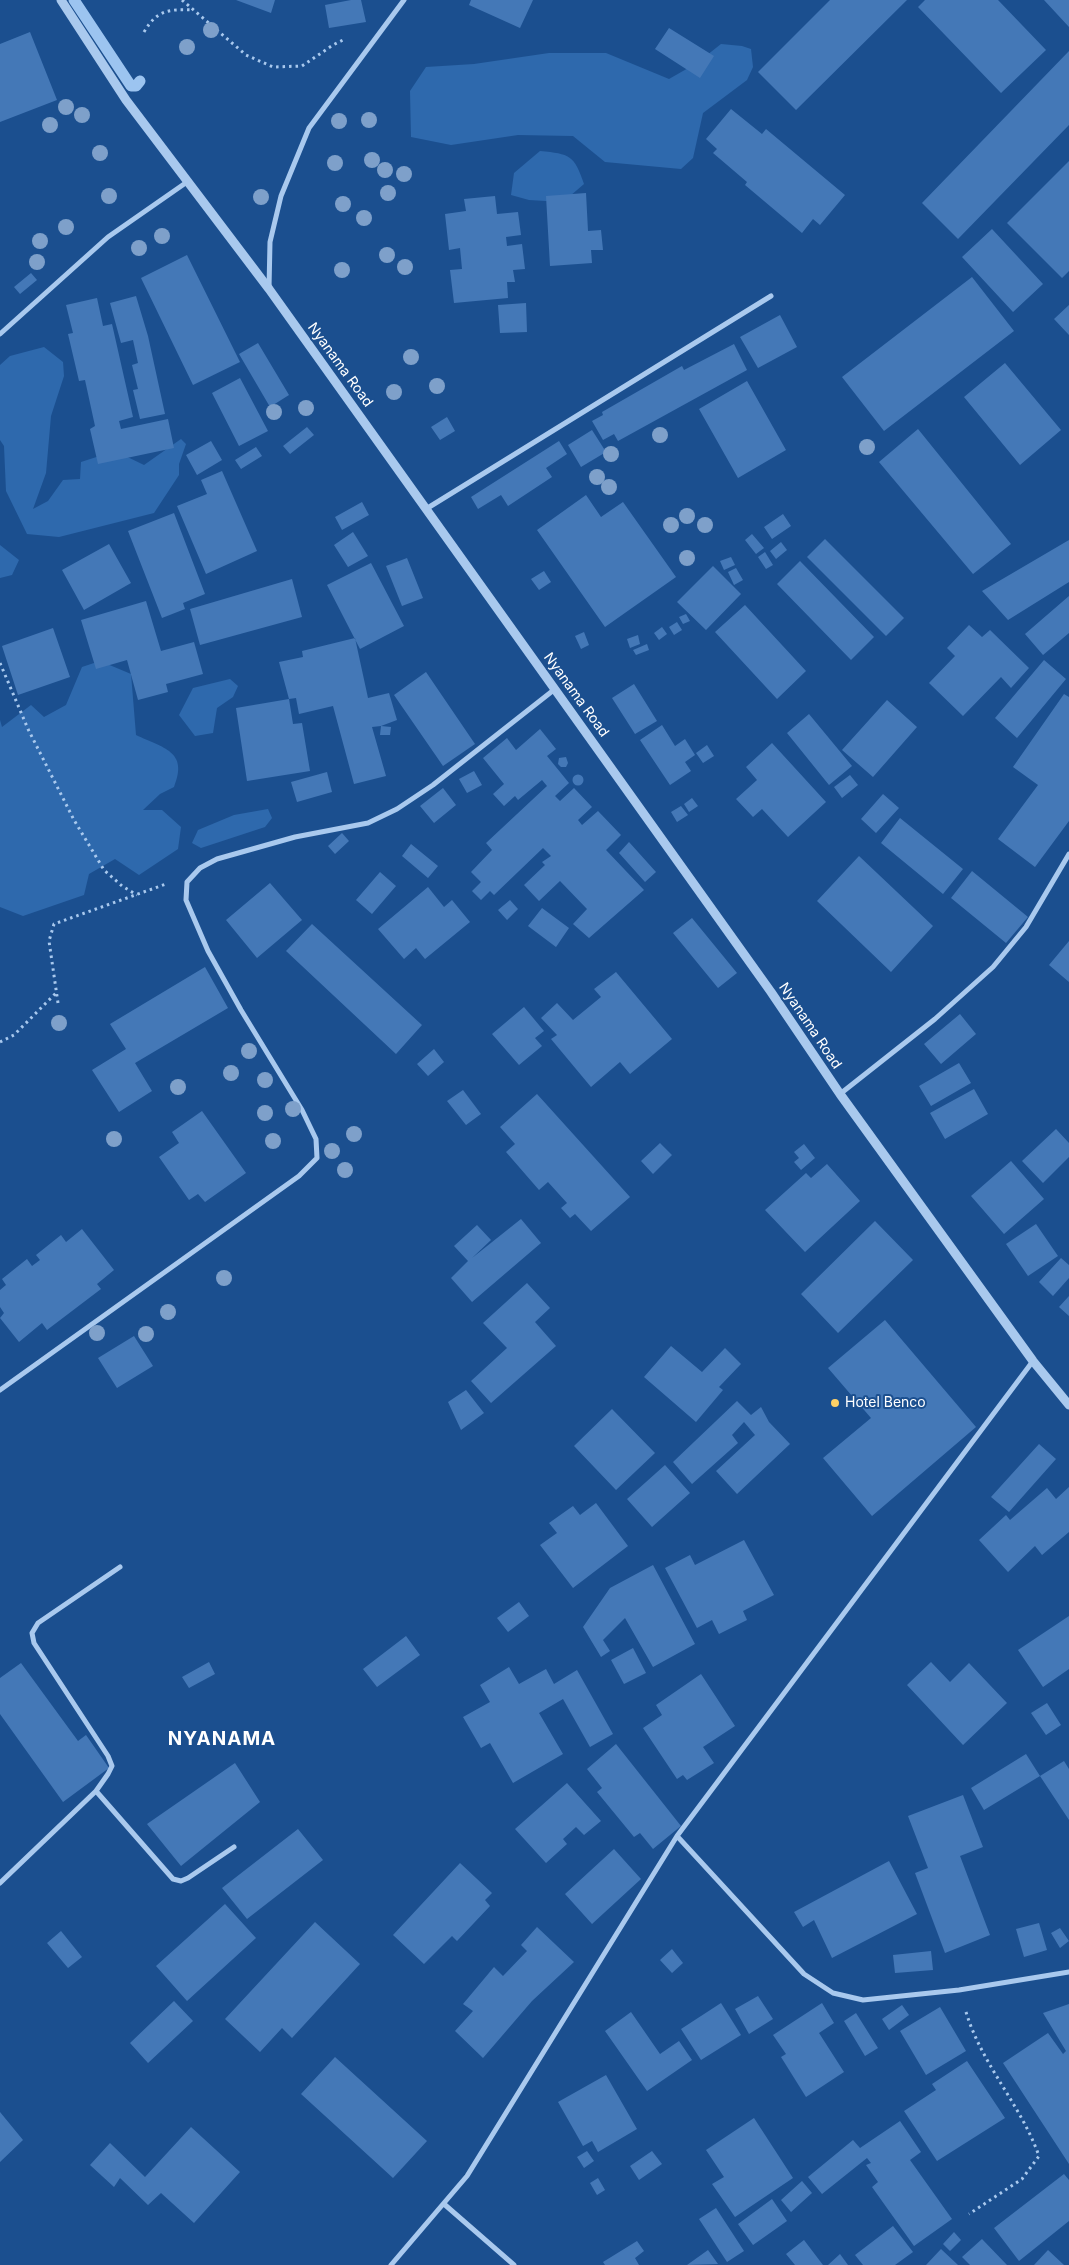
<!DOCTYPE html>
<style>
body{margin:0}
canvas{display:block;background:#1b4f8f}
</style>
<canvas width="1069" height="2265"></canvas>
<script>
const g = document.querySelector('canvas').getContext('2d');
g.lineJoin = 'round';
function paint(path, color) { g.fillStyle = color; g.fill(path, 'evenodd'); }
function strokePath(path, color, width, dash) { g.strokeStyle = color; g.lineWidth = width; g.lineCap = dash ? 'butt' : 'round'; g.setLineDash(dash || []); g.stroke(path); }
function write(font, color, halo, rows, align = 'center') {
  g.font = font + ' Inter,sans-serif'; g.lineWidth = 4; g.setLineDash([]); g.textBaseline = 'middle'; g.strokeStyle = halo; g.fillStyle = color; for (const [text, x, y, turn = 0] of rows) {
    g.save(); g.translate(x, y); g.rotate((+turn || 0) * Math.PI / 180); g.textAlign = isNaN(turn) ? turn : align; if (halo) g.strokeText(text, 0, 0); g.fillText(text, 0, 0); g.restore();
  }
}
const green = new Path2D(`
 M721 44 742 46 751 49 753 67 747 80 703 113 693 158 681 169 605 162 573 136 518 135 451 145 411 137 410 91 426 67 474 64 549 53H606L669 79 697 63Z
 M540 151C570 154 574 155 584 184L563 202 529 200 511 195 514 173Z
 M44 347 63 362 64 376 51 416 46 473 33 509 48 501 63 480 80 479 81 462 115 451 144 465 181 439 186 444 179 464V475L154 513 59 537 27 534 6 491 4 446 0 440V365L10 356Z
 M0 545 19 560 12 575 0 578Z
 M100 661 131 674 136 735C163 748 189 751 174 787L160 794 143 810H162L181 827 178 849 139 875 115 859 89 874 84 895 23 916 0 907V720L2 727 31 705 44 717 66 705 82 667Z
 M230 679 238 686 233 697 217 708 213 733 195 736 179 715 193 688Z
 M268 809 272 818 265 827 201 848 192 843 198 830 234 815Z`);
const stream = new Path2D(`
 M74 0 131 86H136L140 81`);
const building = new Path2D(`
 M236 0H275L271 13Z
 M351 0H361L366 22 329 28 325 5Z
 M471 0H533L520 28 469 5Z
 M830 0H907L796 110 758 72Z
 M925 0H998L1046 50 1001 93 918 7Z
 M1044 0H1069V27Z
 M669 28 714 56 700 78 655 49Z
 M30 32 57 100 0 122V44Z
 M1069 51V125L958 239 922 203Z
 M731 109 762 134 766 129 845 195 820 225 813 219 802 233 745 185 747 182 713 153 717 149 706 139Z
 M1069 161V271L1062 278 1007 223Z
 M586 193 588 231 601 230 603 250H591L592 263 550 266 546 196Z
 M495 196 497 214 518 212 521 235 506 237 507 246 522 244 525 269 513 270 515 282H507L508 298 454 303 450 270 462 269 460 248 449 250 445 214 466 211 464 199Z
 M992 229 1043 284 1013 312 962 257Z
 M187 255 240 362 193 385 141 278Z
 M31 273 37 280 20 294 14 287Z
 M972 277 1014 331 884 431 842 377Z
 M136 296 148 336 165 414 140 419 133 390 138 389 132 365 138 363 133 340 121 343 110 303Z
 M97 298 103 326 112 324 133 417 119 421 121 429 168 419 174 448 98 464 90 429 95 426 85 380 79 381 68 334 73 333 66 305Z
 M526 303 527 332 500 333 498 305Z
 M1069 305V335L1054 319Z
 M780 315 797 347 758 368 740 337Z
 M258 343 289 395 270 407 239 354Z
 M734 344 747 370 618 441 614 434 603 440 592 421 603 415 602 412 682 366 684 370Z
 M1005 363 1061 430 1020 465 964 397Z
 M240 378 268 431 239 446 212 393Z
 M747 381 786 450 738 478 699 409Z
 M447 417 455 431 440 440 431 427Z
 M307 427 314 435 290 454 283 446Z
 M918 429 1011 544 973 574 879 462Z
 M592 430 606 452 581 467 568 445Z
 M211 441 222 460 197 475 186 455Z
 M559 441 567 454 546 468 552 477 508 506 501 495 478 509 471 497Z
 M256 447 262 456 241 469 235 460Z
 M222 471 257 551 206 574 177 506 207 494 201 480Z
 M586 495 601 517 623 502 676 577 605 627 537 530Z
 M362 502 369 515 342 530 335 517Z
 M174 513 205 594 183 603 185 609 162 618 128 531Z
 M783 514 791 526 772 539 764 527Z
 M353 532 368 556 348 567 334 545Z
 M752 534 764 548 756 554 745 540Z
 M825 539 904 618 886 636 807 557Z
 M1069 540V582L1008 620 982 591Z
 M781 542 787 550 776 559 770 551Z
 M109 544 131 583 84 610 62 570Z
 M765 552 773 565 766 569 758 557Z
 M731 557 735 565 724 570 720 561Z
 M407 558 423 598 402 606 386 566Z
 M800 561 874 637 851 660 777 584Z
 M371 563 404 626 360 649 327 585Z
 M713 566 741 594 706 630 677 602Z
 M736 568 743 580 734 585 728 572Z
 M544 571 551 582 539 590 531 579Z
 M292 579 302 617 200 645 190 609Z
 M1069 596V633L1043 655 1025 634Z
 M146 601 161 651 194 642 203 674 166 684 168 692 138 700 127 660 96 669 81 620Z
 M745 605 806 671 777 699 715 632Z
 M686 614 690 621 683 624 679 617Z
 M677 622 682 630 674 635 669 627Z
 M969 625 982 637 990 630 1029 668 1011 688 1001 677 963 716 929 683 955 656 947 648Z
 M662 627 667 634 659 640 654 633Z
 M53 628 70 677 18 695 2 646Z
 M584 632 589 645 581 649 575 636Z
 M638 635 640 644 630 648 627 639Z
 M355 638 368 698 389 693 397 720 381 726 391 727 390 735H380L381 726 372 727 386 776 354 784 333 706 299 714 296 698 289 699 293 724 302 723 310 771 247 781 236 708 289 699 279 662 303 657 302 651Z
 M647 644 649 650 636 655 633 650Z
 M1044 660 1066 679 1017 738 995 718Z
 M426 672 475 744 443 766 394 695Z
 M634 684 657 721 635 734 612 698Z
 M1064 694 1069 697V821L1035 867 998 839 1038 785 1013 767Z
 M887 700 917 727 873 777 842 750Z
 M809 714 852 766 829 785 787 733Z
 M662 725 675 746 685 739 695 755 685 762 691 771 670 785 640 740Z
 M540 729 556 749 547 756 569 783 555 796 560 801 574 788 592 807 578 820 582 825 598 811 621 835 606 850 644 890 589 938 573 924 587 909 560 881 539 901 524 885 545 865 542 862 551 856 543 848 494 895 490 891 481 900 472 891 481 882 471 872 492 850 486 843 547 786 542 780 518 800 515 796 504 806 493 794 504 784 483 758 507 738 516 750Z
 M772 743 826 802 788 837 762 809 753 817 736 799 757 780 746 767Z
 M707 745 714 756 703 763 696 753Z
 M566 757 568 763 566 767H561L558 764 559 758Z
 M474 771 482 785 467 793 459 779Z
 M327 772 332 792 297 802 291 782Z
 M572.5 780a5.5 5.5 0 1 1 11 0a5.5 5.5 0 1 1-11 0Z
 M850 775 858 785 842 798 834 787Z
 M443 788 456 805 434 823 420 806Z
 M883 794 899 808 876 833 861 819Z
 M692 798 698 806 689 812 684 804Z
 M681 806 688 815 677 822 671 812Z
 M900 818 963 869 943 894 881 843Z
 M342 833 349 841 335 854 328 846Z
 M629 842 656 872 645 882 619 853Z
 M411 844 438 866 428 878 402 856Z
 M859 856 933 926 891 972 817 901Z
 M972 871 1028 917 1006 943 951 898Z
 M380 872 396 886 372 914 356 900Z
 M270 883 302 920 257 958 226 920Z
 M428 887 444 907 452 900 470 922 425 959 416 948 404 959 378 929Z
 M510 900 518 909 507 920 498 910Z
 M542 908 569 928 556 947 528 926Z
 M692 918 737 973 718 988 673 933Z
 M312 924 422 1025 396 1054 286 951Z
 M1069 941V982L1049 965Z
 M205 967 228 1008 135 1063 152 1091 119 1112 92 1070 126 1049 110 1024Z
 M616 972 672 1039 630 1074 620 1062 591 1087 551 1039 557 1035 541 1018 557 1003 573 1020 601 997 594 989Z
 M524 1007 544 1031 535 1038 542 1046 519 1065 492 1034Z
 M960 1014 976 1034 941 1064 924 1044Z
 M434 1049 444 1062 428 1076 417 1064Z
 M959 1063 971 1083 931 1106 919 1086Z
 M974 1089 988 1114 945 1139 930 1113Z
 M463 1090 481 1114 466 1125 447 1101Z
 M537 1094 630 1197 591 1231 575 1214 570 1218 561 1208 567 1203 548 1182 539 1190 506 1152 515 1144 500 1127Z
 M202 1111 246 1173 205 1202 198 1194 189 1200 159 1157 179 1143 172 1132Z
 M1056 1129 1069 1143V1157L1043 1183 1022 1161Z
 M660 1143 672 1155 653 1174 641 1161Z
 M804 1144 815 1158 801 1170 794 1162 799 1158 794 1152Z
 M1011 1161 1044 1199 1004 1234 971 1196Z
 M827 1164 860 1201 805 1252 765 1210 806 1173 811 1178Z
 M521 1219 541 1243 472 1302 451 1278 468 1261 454 1246 477 1225 491 1240 472 1258Z
 M875 1221 913 1260 838 1333 801 1294Z
 M1036 1224 1058 1256 1028 1276 1006 1244Z
 M82 1229 114 1270 97 1284 101 1289 47 1330 42 1323 19 1342 0 1318 4 1313 0 1307V1290L6 1285 2 1279 27 1259 32 1266 40 1260 36 1255 61 1235 66 1242Z
 M1061 1258 1069 1265V1278L1053 1296 1039 1282Z
 M527 1283 550 1308 535 1322 556 1346 491 1403 471 1381 507 1348 483 1323Z
 M1069 1296V1316L1059 1307Z
 M885 1320 976 1427 872 1516 823 1458 871 1418 828 1368Z
 M134 1336 153 1366 117 1388 98 1358Z
 M671 1346 702 1372 725 1348 741 1364 719 1387 723 1390 696 1422 644 1377Z
 M466 1390 484 1413 461 1430 448 1402Z
 M737 1401 751 1415 761 1407 769 1422 790 1444 737 1494 716 1471 755 1435 744 1422 732 1435 738 1443 692 1484 673 1462Z
 M612 1409 655 1453 616 1490 574 1446Z
 M1039 1444 1056 1459 1009 1512 991 1497Z
 M665 1465 690 1493 652 1527 627 1499Z
 M1069 1487V1532L1042 1555 1035 1546 1008 1572 979 1540 1006 1515 1010 1520 1047 1488 1056 1499Z
 M596 1503 628 1546 573 1588 540 1545 557 1533 549 1523 573 1506 580 1515Z
 M744 1540 774 1595 743 1611 747 1620 719 1634 712 1620 697 1628 665 1568 690 1555 695 1565Z
 M653 1565 695 1644 653 1667 625 1618 603 1640 610 1651 601 1657 583 1627 610 1588Z
 M519 1602 529 1616 508 1632 497 1618Z
 M1069 1616V1669L1043 1687 1018 1650Z
 M406 1636 420 1655 377 1687 363 1669Z
 M633 1648 646 1673 624 1684 611 1660Z
 M209 1662 215 1674 189 1688 182 1677Z
 M931 1662 950 1682 969 1663 1007 1703 963 1745 907 1685Z
 M21 1663 78 1741 86 1735 109 1768 63 1802 0 1714V1678Z
 M509 1667 519 1684 546 1669 554 1684 577 1670 613 1734 590 1747 563 1699 539 1713 563 1754 513 1783 490 1743 481 1748 463 1717 490 1702 480 1685Z
 M701 1674 735 1726 703 1747 714 1763 687 1780 683 1775 677 1779 643 1728 662 1715 656 1705Z
 M1047 1703 1061 1725 1046 1735 1031 1713Z
 M616 1744 681 1826 653 1849 640 1833 634 1837 597 1792 602 1788 587 1769Z
 M1026 1754 1040 1776 1064 1761 1069 1769V1820L1040 1776 984 1810 971 1788Z
 M235 1763 260 1802 181 1866 147 1824Z
 M567 1783 601 1821 584 1835 576 1827 563 1839 567 1844 546 1863 515 1829Z
 M963 1795 983 1847 960 1856 990 1935 945 1953 915 1873 928 1868 908 1816Z
 M298 1829 323 1860 247 1919 222 1888Z
 M614 1849 641 1879 592 1924 565 1894Z
 M889 1861 917 1914 832 1958 814 1920 803 1927 794 1912Z
 M460 1863 492 1893 485 1900 490 1906 457 1941 452 1936 424 1964 393 1935Z
 M225 1904 256 1938 187 2001 156 1966Z
 M315 1922 360 1964 292 2038 282 2028 260 2052 225 2019Z
 M1039 1923 1047 1950 1024 1957 1016 1929Z
 M537 1927 574 1962 532 2001 483 2058 455 2031 473 2011 463 2004 494 1967 503 1976 527 1951 521 1945Z
 M1060 1928 1069 1941 1060 1948 1051 1933Z
 M61 1931 82 1957 68 1968 47 1943Z
 M672 1949 683 1963 672 1973 660 1960Z
 M931 1951 933 1970 895 1973 893 1955Z
 M758 1996 773 2019 749 2034 735 2009Z
 M174 2001 193 2021 148 2063 130 2043Z
 M721 2003 741 2035 701 2060 681 2029Z
 M822 2003 834 2023 819 2033 844 2072 806 2097 781 2057 786 2054 773 2035Z
 M1069 2004V2164L1003 2063 1048 2033 1063 2054 1066 2051 1043 2013Z
 M902 2005 909 2015 889 2030 882 2019Z
 M940 2007 966 2051 926 2075 900 2031Z
 M631 2012 660 2054 679 2041 692 2060 647 2091 605 2031Z
 M856 2013 878 2048 865 2056 844 2021Z
 M335 2057 427 2141 393 2178 301 2094Z
 M967 2061 1005 2118 937 2161 904 2111 936 2090 932 2084Z
 M606 2075 637 2129 598 2152 592 2141 583 2146 558 2102Z
 M0 2112 23 2140 0 2162Z
 M754 2118 793 2178 735 2217 712 2184 724 2177 706 2150Z
 M900 2121 921 2152 910 2160 952 2219 914 2246 872 2187 878 2182 866 2165 871 2163 867 2158 822 2194 808 2177 853 2140 860 2148Z
 M191 2127 240 2172 194 2223 161 2193 148 2205 120 2178 114 2187 90 2165 110 2143 145 2177Z
 M587 2151 594 2161 584 2168 577 2157Z
 M652 2151 662 2164 639 2180 630 2166Z
 M1064 2174 1069 2180V2221L1019 2261 994 2228Z
 M598 2178 605 2190 597 2195 590 2183Z
 M802 2181 812 2193 791 2212 781 2200Z
 M772 2199 787 2221 753 2245 738 2224Z
 M716 2208 744 2251 727 2262 699 2219Z
 M893 2226 913 2252 895 2265H863L855 2255Z
 M954 2232 961 2240 950 2251 943 2244Z
 M982 2239 1007 2265H970L962 2257Z
 M804 2240 823 2265H795L786 2254Z
 M637 2241 644 2251 635 2258 639 2265H605L603 2262Z
 M941 2249 958 2265H926Z
 M708 2250 718 2264 687 2265Z
 M1048 2250 1064 2265H1034Z
 M840 2254 848 2265H828Z`);
const path = new Path2D(`
 M182 0 246 55 273 67 302 66 333 45 345 39
 M144 32C157 10 168 9 193 10
 M0 663 28 729 74 820 104 870 122 886 137 895
 M58 1003 49 941 54 924 166 884
 M0 1042 14 1035 56 993
 M966 2012C982 2065 1021 2105 1039 2156L1022 2179 969 2214`);
const minor = new Path2D(`
 M269 288 270 242 281 196 309 128 404 0
 M0 334 108 237 187 182
 M426 509 771 296
 M840 1094 935 1019 993 967 1026 927 1069 854
 M0 1390 299 1176 317 1158 316 1139 302 1110 241 1010 208 951 186 900 187 882 200 868 217 859 295 837 368 823 397 809 433 785 555 689
 M96 1791 108 1774 112 1766 108 1756 34 1643 32 1633 38 1623 120 1567
 M677 1836 804 1974 833 1993 863 2000 959 1990 1069 1972
 M0 1883 96 1791 173 1879 181 1881 188 1878 234 1847
 M444 2204 514 2265
 M391 2265 467 2176 677 1836 1033 1361`);
const tertiary = new Path2D(`
 M61 0 126 100 269 289 771 992 840 1094 1033 1361 1069 1405`);
const trees = [
 [211,30],
 [187,47],
 [66,107],
 [82,115],
 [369,120],
 [339,121],
 [50,125],
 [100,153],
 [372,160],
 [335,163],
 [385,170],
 [404,174],
 [388,193],
 [109,196],
 [261,197],
 [343,204],
 [364,218],
 [66,227],
 [162,236],
 [40,241],
 [139,248],
 [387,255],
 [37,262],
 [405,267],
 [342,270],
 [411,357],
 [437,386],
 [394,392],
 [306,408],
 [274,412],
 [660,435],
 [867,447],
 [611,454],
 [597,477],
 [609,487],
 [687,516],
 [671,525],
 [705,525],
 [687,558],
 [59,1023],
 [249,1051],
 [231,1073],
 [265,1080],
 [178,1087],
 [293,1109],
 [265,1113],
 [354,1134],
 [114,1139],
 [273,1141],
 [332,1151],
 [345,1170],
 [224,1278],
 [168,1312],
 [97,1333],
 [146,1334]
];
const markers = [
 [835,1403,5,"#ffd166"]
];
const streetNames = [
 ["Nyanama Road",340,365,54],
 ["Nyanama Road",576,695,54],
 ["Nyanama Road",810,1026,56]
];
const poiNames = [
 ["Hotel Benco",845,1403]
];
const districtNames = [
 ["NYANAMA",222,1739]
];
paint(green, '#2e69ad');
strokePath(stream, '#9cc4f0', 11);
paint(building, '#4478b7');
strokePath(path, '#a9c9ee', 3, [2.5, 4]);
strokePath(minor, '#a9c9ee', 5);
strokePath(tertiary, '#a9c9ee', 9);
g.fillStyle = '#7ea0ca';
for (const [x, y] of trees) { g.beginPath(); g.arc(x, y, 8, 0, 2 * Math.PI); g.fill(); }
for (const [x, y, r, color] of markers) { const dot = new Path2D(); dot.arc(x, y, r, 0, 2 * Math.PI); g.fillStyle = color; g.fill(dot); strokePath(dot, '#1b4f8f', 2); }
write('14px', '#fff', '#1b4f8f', streetNames);
write('14px', '#fff', '#1b4f8f', poiNames, 'left');
g.letterSpacing = '1px';
write('bold 19px', '#fff', '#1b4f8f', districtNames);
g.letterSpacing = '0px';
</script>
